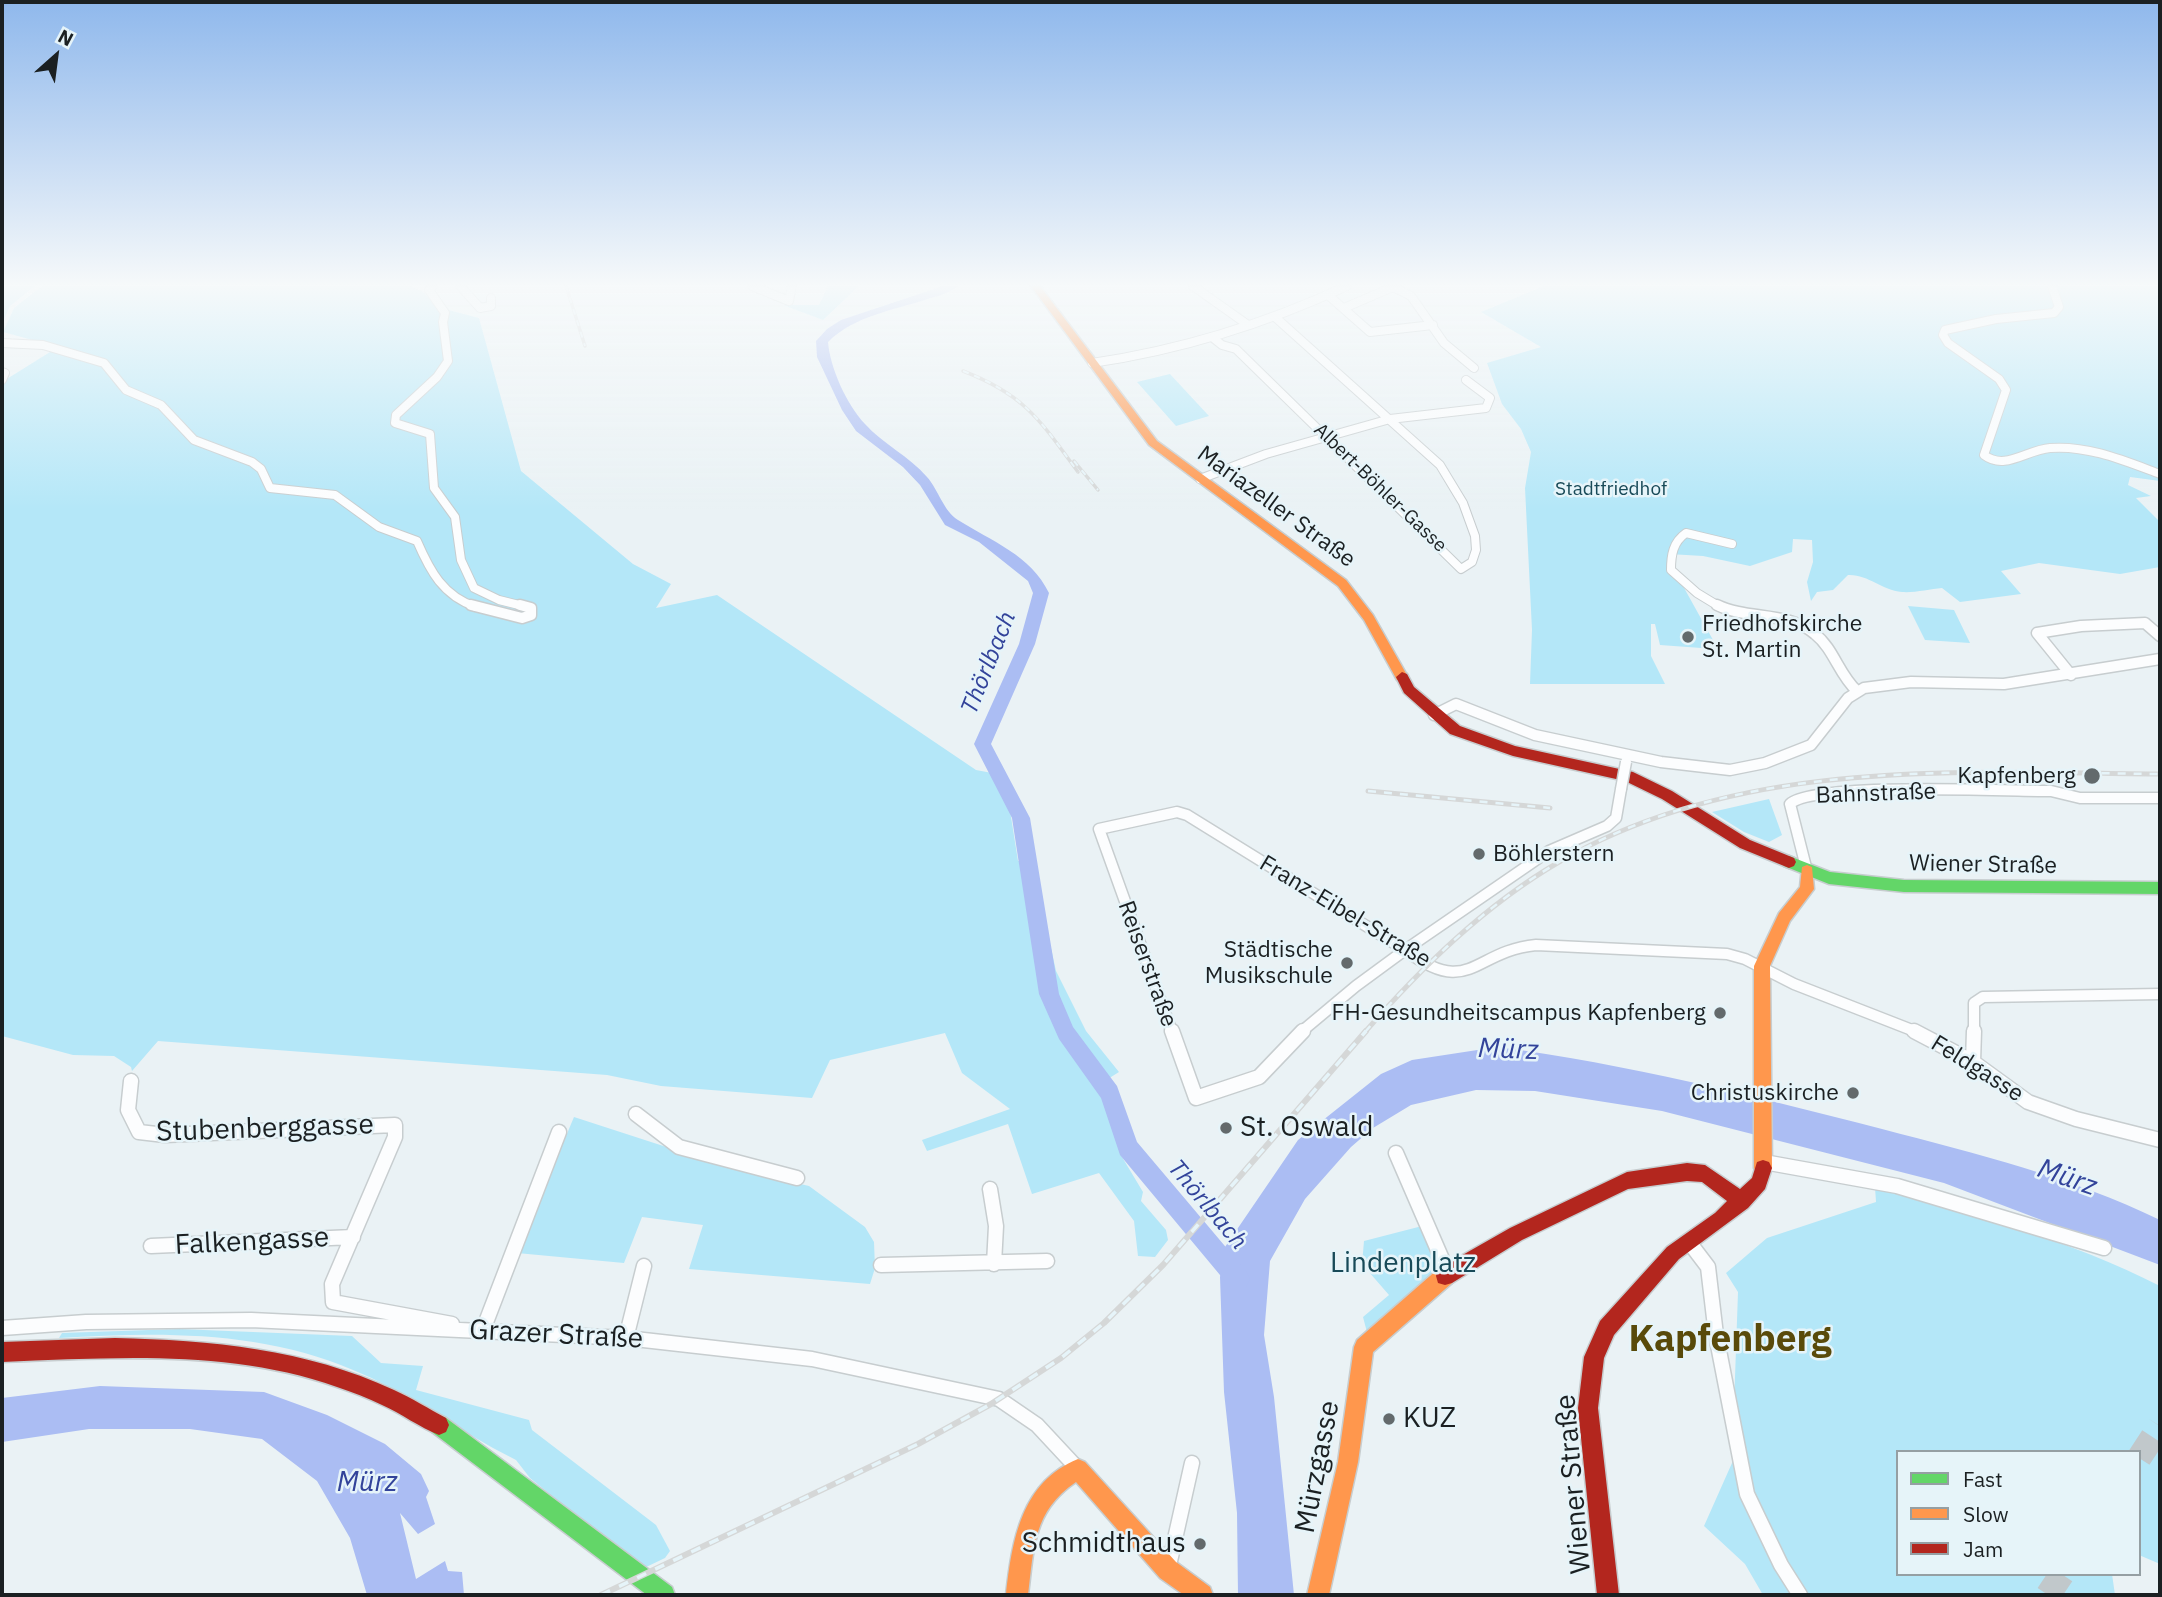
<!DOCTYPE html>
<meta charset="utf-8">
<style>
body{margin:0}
#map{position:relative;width:2162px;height:1597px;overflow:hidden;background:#eaf2f5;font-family:"IBM Plex Sans",sans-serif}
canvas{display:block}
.frame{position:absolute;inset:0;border:4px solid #1b2022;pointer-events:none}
.legend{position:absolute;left:1896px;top:1450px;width:245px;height:126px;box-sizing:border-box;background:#e6f4f9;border:2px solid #959fa3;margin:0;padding:9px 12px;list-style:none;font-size:21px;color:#1b2022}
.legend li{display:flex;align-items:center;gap:14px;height:35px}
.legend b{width:35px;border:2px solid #959fa3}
.north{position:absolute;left:21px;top:21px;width:70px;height:70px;-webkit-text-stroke:5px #e6f4f9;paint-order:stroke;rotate:28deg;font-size:19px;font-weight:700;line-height:28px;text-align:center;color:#1b2022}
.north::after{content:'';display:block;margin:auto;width:24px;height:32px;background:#1b2022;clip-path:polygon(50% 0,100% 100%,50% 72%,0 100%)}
</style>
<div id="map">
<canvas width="2162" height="1597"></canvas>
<div class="frame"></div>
<ul class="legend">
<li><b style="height:9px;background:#63d668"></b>Fast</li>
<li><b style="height:9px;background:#ff974d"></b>Slow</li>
<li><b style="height:9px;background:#b3261e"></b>Jam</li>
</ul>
<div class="north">N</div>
</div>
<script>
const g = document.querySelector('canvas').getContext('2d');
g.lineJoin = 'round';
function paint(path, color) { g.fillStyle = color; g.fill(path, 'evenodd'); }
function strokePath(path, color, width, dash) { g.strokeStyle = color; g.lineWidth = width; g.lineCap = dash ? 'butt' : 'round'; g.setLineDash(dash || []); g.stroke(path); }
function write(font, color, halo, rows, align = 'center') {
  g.font = font + ' "IBM Plex Sans",sans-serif'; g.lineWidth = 5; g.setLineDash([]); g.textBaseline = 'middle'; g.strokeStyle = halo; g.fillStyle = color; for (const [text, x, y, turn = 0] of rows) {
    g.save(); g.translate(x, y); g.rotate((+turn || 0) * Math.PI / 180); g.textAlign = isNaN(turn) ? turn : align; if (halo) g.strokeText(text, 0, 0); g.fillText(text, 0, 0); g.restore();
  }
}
const green = new Path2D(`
 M2 286H35L10 306 2 324Z
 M42 286H410L423 292 441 308 479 318 521 471 633 564 671 584 656 608 717 595 976 770 992 773 1008 798 1018 861H1032L1056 971 1086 1031 1119 1072 1095 1087 1106 1105 1122 1157 1143 1192 1141 1201 1166 1230 1168 1240 1155 1257 1138 1256 1134 1221 1099 1173 1032 1194 1008 1124 927 1151 922 1140 1010 1109 962 1073 945 1033 830 1060 812 1098 661 1086 607 1075 158 1041 132 1071 131 1067 114 1056 73 1055 2 1036V382L58 347 3 332 14 308Z
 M828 286H859L823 320 783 305H819Z
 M1544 286H2160V481L2130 477 2128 485 2151 496 2136 498 2160 522V567L2120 574 2039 563 2001 571 2021 594 1960 602 1942 588C1930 589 1914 593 1902 592 1881 590 1868 574 1848 575L1833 590 1817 592 1811 601 1807 582 1813 562 1812 540 1793 539 1792 552 1750 566 1703 556 1669 554V569L1683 586 1713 640 1715 649 1660 645 1655 624H1651V656L1665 684H1530L1532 630 1525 488 1531 452 1521 429 1502 404 1487 363 1541 347 1481 312Z
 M1170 374 1209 416 1176 426 1137 382Z
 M1908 606 1954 610 1970 643 1925 640Z
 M1769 799 1782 835 1769 842 1744 832 1712 812Z
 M574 1117 728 1167 809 1186 865 1227 874 1242 875 1268 870 1284 689 1269 703 1225 642 1217 624 1263 517 1253Z
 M1875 1187C1972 1212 2071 1241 2160 1286V1564L2139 1555V1452H1898V1574H2112L2115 1595H1763L1745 1564 1704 1526 1732 1463 1738 1292 1726 1273 1767 1238 1876 1202Z
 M1426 1225 1445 1266 1368 1336 1363 1317 1389 1295 1362 1264 1364 1241Z
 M179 1329 352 1336 381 1363 423 1366 416 1390 529 1420 532 1430 656 1525 670 1551 665 1558 642 1569 530 1478 516 1460 493 1448C447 1422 403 1390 353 1370 260 1330 158 1332 59 1338L62 1333Z`);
const water = new Path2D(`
 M1497 1047C1628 1064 1754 1096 1882 1129 1977 1154 2072 1177 2160 1220V1265L1944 1183 1662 1111 1535 1091 1476 1090 1411 1105 1373 1128 1351 1147 1305 1199 1270 1261 1264 1335 1274 1397 1294 1595H1238L1237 1513 1224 1392 1220 1277 1225 1247 1298 1140 1381 1074 1412 1060Z
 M100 1386 264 1392 327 1415 385 1444 421 1474 429 1491 426 1497 435 1524 418 1534 400 1513 416 1579 445 1561 448 1571 462 1572 464 1595H367L350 1538 317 1481 262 1439 190 1429H89L2 1442V1398Z`);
const river = new Path2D(`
 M943 286H958C950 293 938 296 928 299 894 310 854 316 828 342 830 368 847 405 865 424 883 444 909 456 927 477 938 489 944 512 958 520 991 541 1031 555 1049 593L1035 644 991 744 1030 818 1059 994 1073 1027 1117 1086 1137 1142 1246 1271 1250 1279 1246 1287 1238 1291 1230 1287 1120 1155 1101 1098 1059 1039 1039 994 1012 818 974 744 1019 644 1033 593 1028 581 979 542 945 525 920 485 903 467 856 431 842 410 817 357 816 341 827 329 841 320Z`);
const highwayTunnel = new Path2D(`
 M2139 1458 2160 1426
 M2048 1595 2062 1574`);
const streetFar2 = new Path2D(`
 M433 286 429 290 445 313 443 322 448 361 437 377 396 415 395 423 430 434 434 488 455 517 461 560 474 588 499 600 527 607
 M460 286 480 308 491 306V298
 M752 286 789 301 792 286
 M1193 286 1248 325
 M2052 286 2059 307 2054 313 1996 319 1945 330 1943 335 1948 343 1999 379 2006 390 1984 455C2005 471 2026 450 2050 448 2088 445 2125 461 2160 474
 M1328 295 1370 332 1433 325
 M1344 308 1393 287 1411 296 1444 343 1474 368
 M1212 337 1222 345 1236 349 1461 569 1472 562 1476 550 1475 536 1463 503 1440 465 1275 317
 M2 343 43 345 104 363 126 390 161 405 194 440 252 462 261 469 270 488 335 495 379 527 417 541C430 571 443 596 476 607
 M1092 363C1181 350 1265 324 1347 286
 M2 372 5 373 2 380
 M1200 479 1266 454 1390 419 1486 408 1490 398 1466 380
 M1720 607 1697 593 1671 570C1671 555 1673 542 1686 533L1732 544`);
const streetFar1 = new Path2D(`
 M471 605 522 618 531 615V608L520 605
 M1717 605C1748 620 1788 611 1815 634 1834 649 1839 675 1857 691
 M2071 675 2037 633 2081 626 2145 623 2160 636
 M1434 715 1456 704 1535 735 1661 762 1730 770 1765 763 1811 745 1848 698 1864 688 1911 682 2004 684 2160 659
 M1807 871 1790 804C1812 782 2009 791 2051 791L2080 798H2160
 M1405 950C1470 999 1473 951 1536 945L1727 954 1745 959 1794 984 1917 1032
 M1405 950 1549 851 1607 826 1616 818 1621 789
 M1172 1032 1099 829 1177 812 1187 815 1405 950
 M1301 1032 1356 986 1405 950
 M1974 1032V1003L1983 997 2160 994`);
const street = new Path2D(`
 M1172 1031 1196 1098 1259 1077 1303 1031
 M1914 1031 1973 1062 2028 1102 2076 1119 2160 1140
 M1973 1062 1974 1031
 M131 1081 128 1110 139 1132 165 1135 395 1125V1137L332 1284 333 1302 452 1324
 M636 1114 679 1147 797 1178
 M1396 1153 1448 1273
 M1764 1162 1897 1186 2104 1248
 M990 1189 996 1226 994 1264
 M1689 1242 1708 1267 1716 1335 1747 1494 1781 1565 1800 1595
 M151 1246 353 1237
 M881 1265 1047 1261
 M2 1328 86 1322 251 1320 626 1338 812 1359 999 1399 1037 1425 1078 1469
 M478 1329 483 1330 559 1132
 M626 1338 644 1266
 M1168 1570 1192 1463`);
const fast = new Path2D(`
 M1789 856 1830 872 1904 880 2160 882V894L1904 892 1829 884 1784 866 1782 862 1784 858Z
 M439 1415 446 1418 672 1587 675 1595H647L432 1432 429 1425 432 1418Z`);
const slow = new Path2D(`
 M1031 286H1040L1157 441 1346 580 1373 615 1408 677 1407 680H1397L1364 620 1338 586 1149 445Z
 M1807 865 1812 867 1814 889 1790 921 1770 966 1772 1168 1769 1174 1763 1176 1757 1174 1754 1168V966L1779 913 1800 887 1802 867Z
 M1445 1267 1452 1269 1454 1276 1452 1283 1373 1352 1358 1462 1329 1595H1307L1338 1462 1354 1347 1357 1340 1438 1269Z
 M1078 1459 1085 1462 1176 1562 1210 1587 1213 1595H1184L1160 1578 1076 1482C1033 1511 1034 1548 1028 1595H1006C1012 1541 1021 1482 1078 1459Z`);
const jam = new Path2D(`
 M1402 672 1407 674 1414 687 1460 726 1515 746 1633 772 1672 791 1750 840 1794 858 1796 862 1794 866 1789 868 1740 848 1662 799 1625 781 1513 756 1450 734 1404 693 1396 677Z
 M1763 1160 1769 1162 1772 1168 1765 1189 1748 1208 1679 1259 1614 1335 1604 1358 1598 1408 1619 1595H1597L1578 1408 1584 1357 1600 1321 1667 1247 1715 1213 1727 1201 1702 1182 1687 1181 1628 1189 1522 1240 1452 1283 1445 1285 1438 1283 1436 1276 1438 1269 1510 1228 1627 1172 1687 1163 1705 1165 1740 1189 1752 1178 1757 1162Z
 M115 1338C211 1340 306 1349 394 1390 412 1398 429 1409 446 1418L449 1425 446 1432 439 1435C419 1427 402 1414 382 1405 368 1398 352 1392 337 1387 229 1349 114 1358 2 1362V1342Z`);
const railFar2 = new Path2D(`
 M566 286 585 346
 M963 371C1025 395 1040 420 1078 472
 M1074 461 1098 490`);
const railFar1 = new Path2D(`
 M1368 791 1550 808
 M1365 1032C1421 968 1485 905 1559 862 1739 757 1960 772 2160 774`);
const rail = new Path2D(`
 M601 1595 918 1444 991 1404 1061 1358 1104 1323 1163 1265 1366 1031`);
const streetBridge = new Path2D(`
 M1621 789 1626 762`);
const markers = [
 [1688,637,7,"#636a6c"],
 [2092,776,9,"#636a6c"],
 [1479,854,7,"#636a6c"],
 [1347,963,7,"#636a6c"],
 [1720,1013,7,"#636a6c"],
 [1853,1093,7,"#636a6c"],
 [1226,1128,7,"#636a6c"],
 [1389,1419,7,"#636a6c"],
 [1200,1544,7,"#636a6c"]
];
const farStreetnames = [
 ["Albert-Böhler-Gasse",1380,488,44]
];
const farParknames = [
 ["Stadtfriedhof",1611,490]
];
const streetNames = [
 ["Mariazeller Straße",1276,507,36],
 ["Bahnstraße",1876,794,-2],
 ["Wiener Straße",1983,865,1],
 ["Franz-Eibel-Straße",1345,912,31],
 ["Reiserstraße",1147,964,70],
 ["Feldgasse",1977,1069,32]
];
const poiNames = [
 ["Friedhofskirche",1702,624,"left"],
 ["St. Martin",1702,650,"left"],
 ["Kapfenberg",2076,776],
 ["Böhlerstern",1493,854,"left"],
 ["Städtische",1333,950],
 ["Musikschule",1333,976],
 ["FH-Gesundheitscampus Kapfenberg",1706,1013],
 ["Christuskirche",1839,1093]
];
const waterNames = [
 ["Thörlbach",989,663,-68],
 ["Thörlbach",1207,1205,50]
];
const nearWaternames = [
 ["Mürz",1508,1050,2],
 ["Mürz",2067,1178,19],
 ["Mürz",367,1483]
];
const nearPoinames = [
 ["St. Oswald",1240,1128],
 ["KUZ",1403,1419],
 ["Schmidthaus",1186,1544,"right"]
];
const nearStreetnames = [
 ["Stubenberggasse",265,1129,-2],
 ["Falkengasse",252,1242,-3],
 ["Grazer Straße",556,1335,3],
 ["Mürzgasse",1318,1467,-79],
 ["Wiener Straße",1574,1484,-95]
];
const nearParknames = [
 ["Lindenplatz",1403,1264]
];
const nearDistrictnames = [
 ["Kapfenberg",1730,1340]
];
paint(green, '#b4e7f8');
paint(water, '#abbdf3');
paint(river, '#abbdf3');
strokePath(highwayTunnel, '#c1c8cb', 25, [25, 13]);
strokePath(streetFar2, '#c7cdcf', 10);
strokePath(streetFar1, '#c7cdcf', 13);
strokePath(street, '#c7cdcf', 17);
strokePath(fast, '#c7cdcf', 3);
strokePath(slow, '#c7cdcf', 3);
strokePath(jam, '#c7cdcf', 3);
strokePath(streetFar2, '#fcfdfe', 8);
strokePath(streetFar1, '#fcfdfe', 10);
strokePath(street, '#fcfdfe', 14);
paint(fast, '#63d668');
paint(slow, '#ff974d');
paint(jam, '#b3261e');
strokePath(railFar2, '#d5d7d7', 3.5);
strokePath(railFar1, '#d5d7d7', 5);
strokePath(rail, '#d5d7d7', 6);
strokePath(railFar2, '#e6f4f9', 2, [6]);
strokePath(railFar1, '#e6f4f9', 2.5, [8]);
strokePath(rail, '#e6f4f9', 3.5, [10]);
strokePath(streetBridge, '#c7cdcf', 13, []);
strokePath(streetBridge, '#fcfdfe', 10);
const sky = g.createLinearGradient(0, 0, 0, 509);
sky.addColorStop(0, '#8fb8ec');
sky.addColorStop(0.56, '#f6f9fa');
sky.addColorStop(1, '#f6f9fa00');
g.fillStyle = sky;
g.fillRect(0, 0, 2162, 509);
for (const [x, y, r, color] of markers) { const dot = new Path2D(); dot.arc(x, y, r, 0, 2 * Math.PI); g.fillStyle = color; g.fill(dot); strokePath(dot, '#e6f4f9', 2.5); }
write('19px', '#1b2022', '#e6f4f9', farStreetnames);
write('19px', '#184a58', '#e6f4f9', farParknames);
write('23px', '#1b2022', '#e6f4f9', streetNames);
write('23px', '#1b2022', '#e6f4f9', poiNames, 'right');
write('italic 24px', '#32439a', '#e6f4f9', waterNames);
write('italic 28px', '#32439a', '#e6f4f9', nearWaternames);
write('28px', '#1b2022', '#e6f4f9', nearPoinames, 'left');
write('28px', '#1b2022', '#e6f4f9', nearStreetnames);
write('28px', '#184a58', '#e6f4f9', nearParknames);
write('bold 37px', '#594a0a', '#e6f4f9', nearDistrictnames);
</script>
